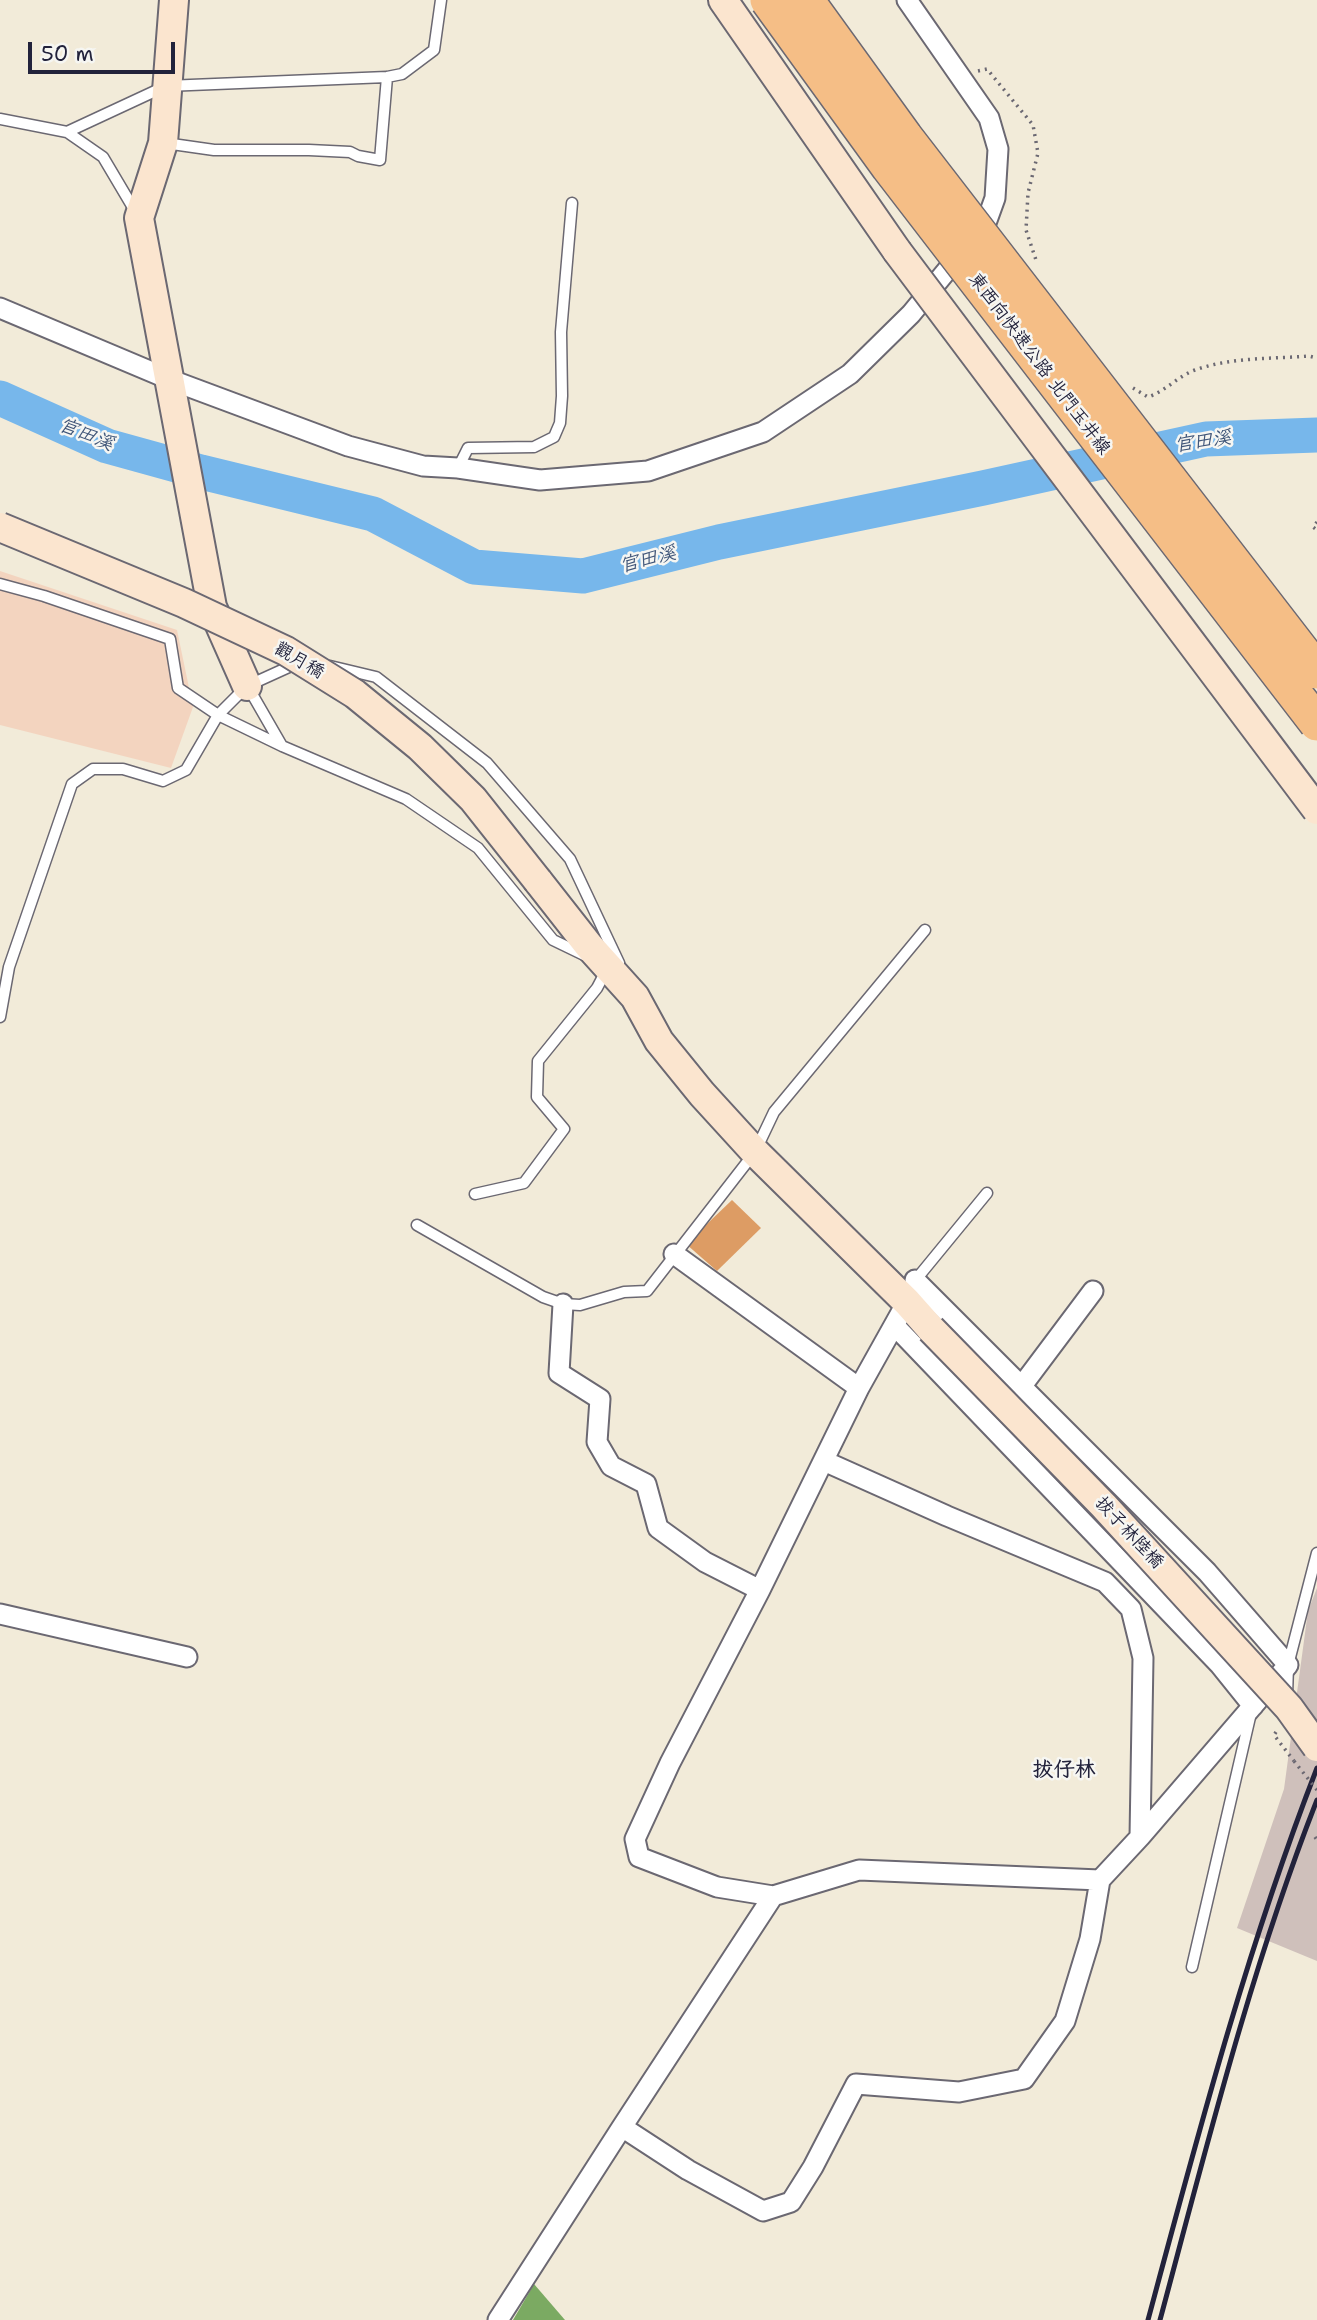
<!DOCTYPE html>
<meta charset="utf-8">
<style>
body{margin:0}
#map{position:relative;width:1317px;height:2320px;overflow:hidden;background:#f2ebd9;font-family:"Shantell Sans",sans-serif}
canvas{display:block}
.scale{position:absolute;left:28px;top:42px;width:147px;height:32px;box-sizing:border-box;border:4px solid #22223b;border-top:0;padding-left:9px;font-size:21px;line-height:24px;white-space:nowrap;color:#22223b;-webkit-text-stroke:5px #f6f6f2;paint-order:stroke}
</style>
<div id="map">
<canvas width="1317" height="2320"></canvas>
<div class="scale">50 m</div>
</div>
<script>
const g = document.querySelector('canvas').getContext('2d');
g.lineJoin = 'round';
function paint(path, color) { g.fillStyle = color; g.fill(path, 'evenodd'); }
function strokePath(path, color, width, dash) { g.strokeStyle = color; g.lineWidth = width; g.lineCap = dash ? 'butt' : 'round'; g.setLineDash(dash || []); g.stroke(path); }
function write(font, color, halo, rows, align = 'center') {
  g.font = font + ' "Shantell Sans","LXGW WenKai TC",sans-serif'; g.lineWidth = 5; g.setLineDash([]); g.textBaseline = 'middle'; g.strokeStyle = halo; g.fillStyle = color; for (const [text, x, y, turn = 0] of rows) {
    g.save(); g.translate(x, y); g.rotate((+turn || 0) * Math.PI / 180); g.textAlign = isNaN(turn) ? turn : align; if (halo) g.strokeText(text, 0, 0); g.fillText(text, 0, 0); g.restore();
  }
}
const built = new Path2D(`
 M0 571 177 630 193 707 171 768 0 725Z`);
const industrial = new Path2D(`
 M1317 1588V1961L1237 1928 1284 1789 1308 1611Z`);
const forest = new Path2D(`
 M534 2284 565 2320H513Z`);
const river = new Path2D(`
 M0 398 107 446 201 472 373 514 474 567 583 576 719 542 983 488 1206 439 1317 435`);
const building = new Path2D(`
 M732 1200 761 1228 717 1271 686 1244Z`);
const path = new Path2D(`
 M978 71 987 69 1033 125 1038 153 1028 193 1026 230 1036 260
 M1133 388 1148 397C1166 391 1178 376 1195 370 1231 357 1272 359 1309 356L1317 358
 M1317 522 1313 527 1317 530
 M1276 1732 1274 1735 1294 1761
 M1315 1837 1317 1840`);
const lane = new Path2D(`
 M0 119 67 132 103 157 135 211
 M67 132 166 86 387 77 402 74 434 50 441 0
 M165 143 214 150H309L350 152 358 156 380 160 387 77
 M458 468 468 448 534 447 554 437 560 423 562 396 561 332 572 203
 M0 584 44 596 170 639 178 688 218 715 282 746
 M330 666 376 677 487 763 570 859 619 963
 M248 687 282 746 406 799 478 848 553 940 584 955
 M0 1017 9 967 72 784 93 769H123L163 781 186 770 218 715 247 686 291 666H298
 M475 1194 524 1183 564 1129 537 1097 538 1061 597 988 607 969
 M417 1225 543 1297 563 1304 580 1305 624 1292 647 1291 755 1152 774 1112 925 930
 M914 1282 987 1193
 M1287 1696 1288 1665 1317 1553
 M1192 1967 1250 1717`);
const street = new Path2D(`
 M0 308 171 380 348 446 423 466 458 468 540 480 648 471 763 432 850 374 911 314 986 223 995 198 998 149 989 118 907 0
 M674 1254 859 1388
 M915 1280 1207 1572 1288 1665 1140 1837
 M563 1304 559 1373 600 1399 597 1442 611 1466 646 1484 658 1528 705 1562 760 1590
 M895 1326 1220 1665 1253 1706
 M1021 1387 1093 1291
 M824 1461 947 1516 1105 1582 1131 1609 1143 1658 1140 1837 1100 1880 859 1870 773 1896 717 1887 639 1857 635 1839 670 1763 760 1590 859 1388 907 1302
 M0 1614 187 1657
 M622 2127 688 2170 763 2211 791 2202 813 2167 856 2084 959 2092 1024 2079 1065 2021 1090 1939 1100 1880
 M498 2320 622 2127 773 1896`);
const secondary = new Path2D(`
 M174 0 163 143 139 218 212 607 247 686
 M723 0 897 251
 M538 881 589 946 635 997 659 1041 702 1094 755 1152 907 1302 931 1329`);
const rail = new Path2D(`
 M1148 2320C1198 2134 1247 1948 1317 1768
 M1160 2320C1207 2145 1251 1968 1317 1800`);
const pathBridge = new Path2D(`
 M1294 1761 1317 1790`);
const secondaryBridge = new Path2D(`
 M897 251 1317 810
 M0 527 184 603 286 651 355 694 420 747 473 799 538 881
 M931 1329 1104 1506 1289 1708 1317 1747`);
const highwayBridge = new Path2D(`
 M768 0 889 167 1317 723
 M806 0 905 137 1317 671`);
const streetNames = [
 ["東西向快速公路 北門玉井線",1039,364,53],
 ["觀月穚",299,661,30],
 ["拔子林陸橋",1129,1533,47]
];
const waterNames = [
 ["官田溪",86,435,22],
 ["官田溪",1203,442,-8],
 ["官田溪",648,560,-14]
];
const quarterNames = [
 ["拔仔林",1064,1771]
];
paint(built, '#f3d4bf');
paint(industrial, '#cfc0bb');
paint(forest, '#7baa62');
strokePath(river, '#77b7eb', 35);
paint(building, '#dd9c64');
strokePath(lane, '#6b6872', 13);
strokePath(street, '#6b6872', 23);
strokePath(secondary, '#6b6872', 32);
strokePath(path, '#6b6872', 3.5, [2, 5]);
strokePath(lane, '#fff', 10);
strokePath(street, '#fff', 19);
strokePath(secondary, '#fbe5cf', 28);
strokePath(rail, '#22223b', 5);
strokePath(secondaryBridge, '#6b6872', 32, []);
strokePath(highwayBridge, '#6b6872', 38, []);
strokePath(pathBridge, '#6b6872', 3.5, [2, 5]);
strokePath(secondaryBridge, '#fbe5cf', 28);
strokePath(highwayBridge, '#f5be86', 35);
write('18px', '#22223b', '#f6f6f2', streetNames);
write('italic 19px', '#405679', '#f6f6f2', waterNames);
write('bold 21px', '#22223b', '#f6f6f2', quarterNames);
</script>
